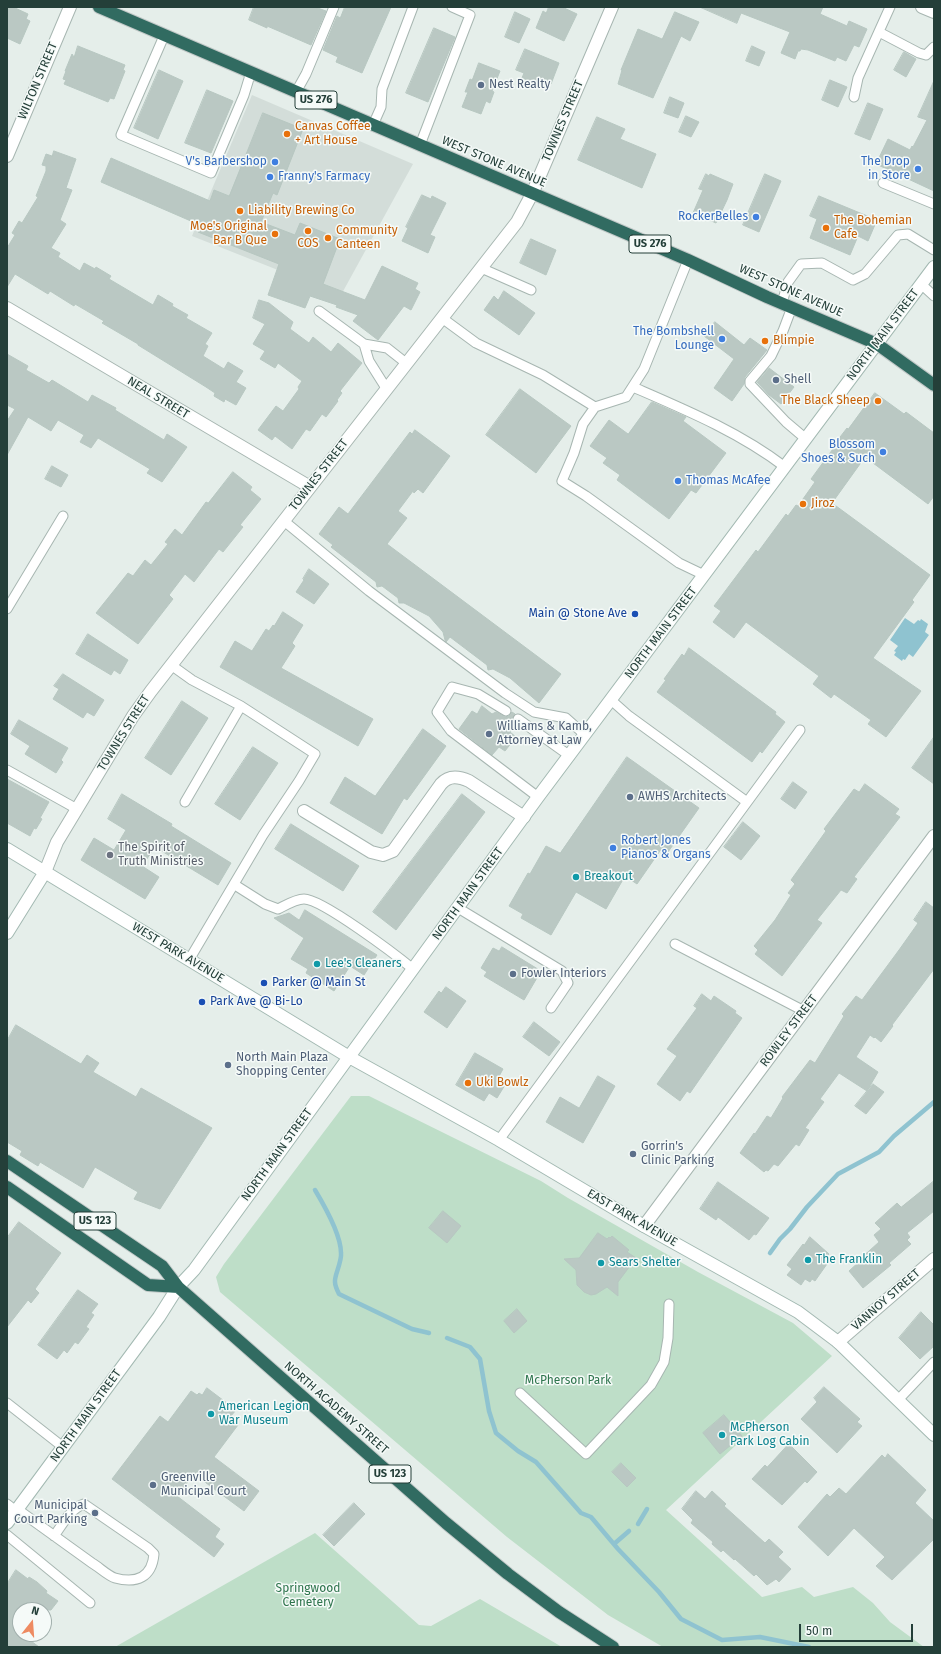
<!DOCTYPE html>
<style>
body{margin:0}
#map{position:relative;width:941px;height:1654px;overflow:hidden;background:#e5eeea;font-family:"Fira Sans",sans-serif}
canvas{display:block}
.frame{position:absolute;inset:0;border:8px solid #243f39;pointer-events:none}
.north{position:absolute;left:12px;top:1602px;width:40px;height:40px;box-sizing:border-box;background:#f5faf8;border:1px solid #a1afac;border-radius:50%;rotate:17deg;font-size:11px;font-weight:700;line-height:16px;text-align:center;color:#243f39}
.north::after{content:'';display:block;margin:auto;width:14px;height:18px;background:#ee8b62;clip-path:polygon(50% 0,100% 100%,50% 72%,0 100%)}
.scale{position:absolute;left:799px;top:1624px;width:114px;height:18px;box-sizing:border-box;border:2px solid #243f39;border-top:0;padding-left:5px;font-size:12px;line-height:14px;white-space:nowrap;color:#243f39;-webkit-text-stroke:3px #f5faf8;paint-order:stroke}
</style>
<div id="map">
<canvas width="941" height="1654"></canvas>
<div class="frame"></div>
<div class="north">N</div>
<div class="scale">50 m</div>
</div>
<script>
const g = document.querySelector('canvas').getContext('2d');
g.lineJoin = 'round';
function paint(path, color) { g.fillStyle = color; g.fill(path, 'evenodd'); }
function strokePath(path, color, width, dash) { g.strokeStyle = color; g.lineWidth = width; g.lineCap = dash ? 'butt' : 'round'; g.setLineDash(dash || []); g.stroke(path); }
function write(font, color, halo, rows, align = 'center') {
  g.font = font + ' "Fira Sans",sans-serif'; g.lineWidth = 3; g.setLineDash([]); g.textBaseline = 'middle'; g.strokeStyle = halo; g.fillStyle = color; for (const [text, x, y, turn = 0] of rows) {
    g.save(); g.translate(x, y); g.rotate((+turn || 0) * Math.PI / 180); g.textAlign = isNaN(turn) ? turn : align; if (halo) g.strokeText(text, 0, 0); g.fillText(text, 0, 0); g.restore();
  }
}
const built = new Path2D(`
 M252 95 413 164 341 295 192 236Z`);
const green = new Path2D(`
 M351 1096H369L541 1181 568 1198 698 1272 793 1323 832 1356 666 1510 762 1597 802 1587 814 1597 853 1587 873 1603 890 1622 924 1647H663L608 1615 507 1537 220 1292 216 1277 224 1264Z
 M315 1533 419 1625 431 1626 480 1599 562 1647H115Z`);
const water = new Path2D(`
 M905 618 914 624 918 620 920 621 921 619 928 624 925 632 929 635 913 657 909 654 905 660 903 659 902 661 894 655 896 652 894 651 898 646 890 640Z`);
const stream = new Path2D(`
 M315 1190C324 1205 341 1236 341 1253 342 1262 334 1276 335 1282 335 1286 337 1290 339 1294L412 1329 429 1333
 M770 1253 780 1239 790 1229 807 1207 838 1174 879 1152 894 1136 934 1102
 M447 1338 470 1347 480 1359 489 1411 496 1433 518 1451 536 1462 581 1513 591 1517 618 1549 659 1592 681 1619 722 1640 760 1637 809 1647
 M638 1524 647 1509
 M614 1544 629 1531`);
const building = new Path2D(`
 M7 7H13L28 14 26 19 30 21 20 44 7 38Z
 M254 7H315L326 11 311 45 267 26V28L249 20Z
 M345 7H391L362 73 336 62 338 57 323 50 337 16 340 18Z
 M549 7H562L577 14 564 41 536 28 543 11 546 13Z
 M700 7H823L820 14 847 26 849 21 867 29 859 47 854 45 846 61 837 57 835 61 808 50 801 49 800 51H798L795 59 781 53 790 32 741 13 737 23Z
 M515 12 530 19 519 43 505 37Z
 M675 12 699 22 690 41 681 36 653 98 618 84 622 70H621L638 29 662 39Z
 M434 28 455 37 428 102 406 93Z
 M78 46 125 65 123 70 125 71 114 99 110 98 108 102 64 84 66 80 63 79 66 71H65L72 54 74 57Z
 M752 46 765 52 759 66 746 61Z
 M525 49 559 63 551 84 543 81 541 85 522 78 524 73 516 70Z
 M904 52 916 59 906 77 894 70Z
 M479 63 500 71 492 91 494 92 490 103 486 101 481 114 462 107 468 92H465L470 79 472 80Z
 M159 70 183 81 158 139 134 128Z
 M830 80 847 87 838 107 822 100Z
 M934 81V191L876 164 888 139 910 150 912 146 913 147 927 120 918 117Z
 M207 90 233 101 211 153 185 143Z
 M670 97 684 103 678 118 664 113Z
 M868 103 883 109 870 140 855 134Z
 M263 113 303 129 277 195 273 193 261 222 295 235 300 223 340 239 323 284 365 300 382 266 418 283 415 289 420 292 411 310 404 306 378 340 353 321 358 315 336 307 337 305 310 296 305 308 268 295 279 264 198 232 200 225 101 182 111 158 210 201 214 190 229 196Z
 M686 116 699 122 691 137 679 132Z
 M597 117 625 129 620 139 656 154 642 188 578 160Z
 M54 151 76 159 66 188 72 190 60 220 66 224 51 248 60 253 58 257 80 271 84 263 95 269 96 267 111 276 109 279 153 305 158 295 173 304 172 306 188 315 186 318 212 333 205 344 208 346 203 356 224 369 228 362 243 371 236 382 246 388 236 405 225 399 224 402 214 396 215 393 206 387 138 345V344L102 323 104 321 75 304 74 306 50 291 48 294 15 274 7 287V248L15 235 12 233 19 221 22 223 38 197 36 196 46 171V166L42 165 46 154 52 156Z
 M706 174 709 176 710 174 733 184 727 200 716 223 693 213 703 190 699 189Z
 M765 174 781 181 759 232 743 225Z
 M422 195 431 199 432 196 446 203 430 235 435 237 428 253 402 241 408 228 406 227Z
 M819 196 877 220 868 241 858 236 850 255 810 238 817 219 810 216Z
 M531 239 556 250 546 275 520 263Z
 M504 291 535 313 519 335 484 310 494 296 498 300Z
 M259 300 269 303 293 322 290 329 309 343 313 337 331 352 338 343 362 363 340 391 342 393 337 400 338 401 326 417 322 414 310 431 306 429 292 449 275 436 272 440 258 430 276 406 283 411 299 389 298 387 302 381 278 363 275 368 260 359 265 351 253 344 265 324 253 318Z
 M715 322 744 345 750 338 767 350 745 377 744 384 732 401 714 388 734 359 704 336Z
 M7 354 28 366 26 370 49 383 52 380 88 402 92 395 116 408 115 410 164 440 167 434 187 447 162 482 147 473 150 469 98 438 91 448 80 442 84 435 58 420 51 431 28 417 7 455V421L15 409 7 405Z
 M769 368 794 387 781 404 769 395 757 382Z
 M520 389 571 426 536 473 486 435Z
 M875 393 904 414 906 412 934 433V496L928 504 865 457 832 503 930 575 912 600 914 602 873 658 921 691 886 737 868 724 871 720 834 694 831 698 813 684 819 676 746 622 734 638 713 622 721 611 714 606 756 550 758 552 786 514 788 516 796 505 798 506 815 482 811 479 838 442 837 441 847 428 848 429Z
 M652 402 686 417 683 421 726 453 696 493 691 490 669 519 617 480 620 475 603 463 607 458 590 446 609 420 628 434Z
 M415 430 450 456 423 493 418 489 414 493 413 491 398 511 407 518 387 544 561 674 539 703 510 678 493 669 488 670 487 665 450 637 446 642 445 640 443 632 429 616 404 603H399L398 598 382 586 377 587 376 582 331 547 333 545 319 534 339 507 348 514 410 432 412 434Z
 M52 466 68 475 61 487 45 479Z
 M233 472 252 487 250 490 261 499 240 525 243 527 223 552 219 549 194 582 185 574 169 595 173 599 138 644 96 613 128 573 133 576 145 560 151 565 168 544 165 542 175 529 182 535 206 502 208 503Z
 M309 569 329 584 314 604 296 592 304 580 303 579Z
 M283 612 303 625 292 643 295 646 281 668 373 719 358 746 220 667 235 641 252 651 266 629 269 631 273 625 274 626Z
 M88 634 128 660 120 674 114 670 111 675 76 654Z
 M689 648 776 712 775 714 785 722 762 753 760 751 752 762 657 692 666 680 664 679 682 654 684 656Z
 M63 674 104 700 94 716 87 712 83 718 53 699 59 689 54 686Z
 M182 701 208 718 171 775 145 758Z
 M482 706 492 714 496 712 505 717 509 716 512 712 515 714 512 719 514 724 510 732 516 737 505 751 499 747 492 755 459 729 472 711 477 714Z
 M19 720 68 748 61 760 63 762 56 773 25 754 30 746 11 734Z
 M423 729 446 746 407 800 404 798 382 834 330 803 345 777 375 796Z
 M934 737V784L912 768Z
 M253 747 278 763 240 820 215 804Z
 M627 757 699 808 668 852 662 848 637 884 625 876 606 909 576 892 551 935 521 918 523 914 509 906 528 873 530 874 546 846 560 853Z
 M7 779 49 802 40 818 42 819 36 829 34 828 30 836 7 823Z
 M793 782 807 792 795 809 781 799Z
 M865 784 899 809 895 814 900 817 854 877 857 879 847 893 841 890 817 920 822 923 782 976 755 954 758 950 754 946 775 920 791 895 788 893 795 884 791 880 826 831 824 829 854 789 859 792Z
 M122 794 172 824 171 826 231 863 218 885 155 847 142 866 159 877 145 899 81 860 94 838 114 850 126 830 108 819Z
 M462 794 485 812 396 930 373 912Z
 M743 822 760 836 741 860 724 847Z
 M291 824 359 866 343 891 275 849Z
 M926 902 934 908V969L892 1025 893 1026 881 1042 875 1037 874 1038 870 1035 856 1057 878 1072 867 1091 839 1073 820 1099 824 1102 805 1128 809 1130 799 1146 796 1144 778 1166 774 1164 768 1171 766 1170 764 1172 740 1153 754 1133 755 1134 767 1116 771 1118 783 1098 782 1097 810 1060 815 1063 844 1016 842 1014 856 996 862 1000 899 950 916 926 918 923 914 920Z
 M305 910 377 955 364 975 350 966 334 991 306 973 308 969 291 959 304 938 274 918 289 913 299 920Z
 M502 947 541 971 524 1000 484 976 487 972 481 968 493 948 499 951Z
 M446 987 466 1001 447 1028 424 1012 439 991 441 993Z
 M702 994 711 1001 714 996 736 1011 735 1013 742 1018 690 1093 687 1091 680 1101 657 1084 677 1056 667 1049 697 1008 694 1006Z
 M534 1022 560 1042 549 1056 523 1037Z
 M16 1025 81 1064 87 1055 99 1063 93 1072 136 1097 141 1088 212 1128 160 1209 134 1199 138 1192 95 1167 83 1188 40 1162 38 1166 20 1155 22 1151 7 1142V1041Z
 M475 1053 503 1069 497 1080 505 1085 497 1098 489 1093 484 1101 456 1085Z
 M598 1076 615 1086 583 1143 546 1122 560 1097 579 1108Z
 M873 1084 884 1092 866 1114 855 1106Z
 M934 1181V1211L907 1233 910 1237 907 1240 911 1244 889 1263 891 1265 863 1288 849 1271 860 1261 859 1260 879 1242 874 1235 881 1229 875 1223 897 1203 901 1207Z
 M718 1182 769 1218 756 1235 754 1234 749 1240 718 1217 716 1220 700 1209Z
 M443 1211 461 1226 447 1243 429 1228Z
 M19 1222 61 1253 35 1289 39 1293 31 1303 28 1300 7 1327V1238Z
 M598 1233 607 1239 609 1237 610 1238 612 1236 629 1250 627 1252 636 1258 618 1282V1296L607 1287 596 1294 591 1295 584 1292 577 1285 576 1270 564 1259 579 1258Z
 M810 1237 829 1254 824 1260 827 1264 815 1281 812 1279 810 1282 805 1279 801 1285 787 1275 792 1269 787 1265 803 1244 804 1245Z
 M78 1290 98 1304 91 1313 94 1315 86 1327 89 1329 78 1344 75 1342 67 1353 64 1350 57 1359 38 1345Z
 M517 1309 527 1321 514 1333 504 1321Z
 M921 1312 934 1325V1346L920 1359 899 1338Z
 M824 1387 860 1419 857 1422 862 1426 837 1453 801 1419 817 1402 814 1398Z
 M207 1388 236 1410 231 1416 234 1418 232 1421 238 1425 214 1457 259 1491 244 1511 194 1474 177 1496 220 1529 215 1537 224 1544 214 1557 112 1479 160 1416 168 1422 191 1391 197 1395 199 1393 202 1395Z
 M724 1415 742 1436 720 1454 703 1433Z
 M789 1444 817 1472 807 1483 805 1481 782 1505 752 1479 765 1465 767 1467Z
 M888 1454 926 1490 915 1503 934 1521V1539L892 1580 876 1566 885 1557 854 1528 828 1556 798 1527 827 1494 830 1497 839 1488 846 1494 882 1455 885 1458Z
 M621 1463 636 1478 627 1487 612 1472Z
 M696 1491 705 1499 712 1491 726 1504 724 1506 765 1543 769 1539 783 1552 778 1557 791 1569 779 1582 776 1579 767 1585 756 1574 754 1576 735 1559 734 1560 723 1550 721 1552 712 1544 713 1542 691 1523 693 1520 682 1509Z
 M354 1503 365 1514 334 1546 323 1535Z
 M16 1570 28 1579 29 1577 37 1582 47 1591 46 1593 58 1601 51 1610H20V1634H42L31 1641 39 1647H7V1584Z`);
const lane = new Path2D(`
 M879 32 919 53 926 55 934 47
 M164 36 121 135 211 173 244 95 251 72
 M296 92 306 74 334 7
 M854 97 858 78 890 7
 M373 125 381 107 382 89 413 7
 M420 145 470 15 452 7
 M883 183 934 204
 M688 260 644 369 626 397 595 407 583 424 574 453 562 481 586 496 679 563 704 575
 M481 268 531 290
 M921 284 934 296
 M782 303 788 282 801 264 822 263 853 280 865 274 898 235 908 234 934 250
 M792 307 783 331 771 356 750 381V384L786 422 806 439
 M319 311 364 344 369 361 386 388
 M442 318 476 343 543 375 595 407
 M364 344 387 348 406 363
 M633 387C686 410 739 432 785 467
 M284 521 369 591 505 693 534 712 566 718 585 735
 M7 609 63 516
 M171 665 192 680 241 706 315 754 299 781 263 835 189 960
 M611 700 629 716 747 802
 M506 711 478 694 452 687 437 712 451 731 538 797
 M518 719 570 756
 M7 770 77 809
 M185 802 241 706
 M235 885 265 904 278 909C286 905 296 899 304 899 322 899 396 955 413 969
 M458 908 562 971 568 983 551 1008
 M675 944 804 1011
 M499 1140 800 730
 M520 1393 586 1454 651 1385 664 1362 668 1338 669 1304
 M898 1400 934 1362
 M7 1403 63 1447
 M7 1504 16 1511
 M17 1509C42 1527 67 1545 92 1563 99 1567 108 1576 115 1578 137 1584 152 1577 154 1554L148 1548 84 1504C70 1509 63 1524 54 1536
 M7 1535 90 1603`);
const street = new Path2D(`
 M922 7 934 12
 M7 156 70 7
 M7 308 310 487
 M304 811 371 852 383 855 393 851 441 784C449 775 458 776 469 781L524 817
 M45 872 57 842 133 716 151 691 517 222 532 194 612 7
 M644 1226 934 836
 M838 1342 934 1259`);
const secondary = new Path2D(`
 M7 849 349 1057 499 1140 644 1226 798 1312 838 1342 934 1435
 M7 933 45 872
 M7 1523 159 1317 178 1287 194 1270 538 797 934 267`);
const highway = new Path2D(`
 M99 7 688 260 767 297 877 344 934 385
 M7 1161 162 1266 178 1287 446 1523 508 1574 559 1612 613 1647
 M7 1187 148 1285 178 1287`);
const markers = [
 [481,85,4,"#5c6f8a"],
 [287,134,4,"#e8710a"],
 [275,162,4,"#3f7fe0"],
 [918,169,4,"#3f7fe0"],
 [270,177,4,"#3f7fe0"],
 [240,211,4,"#e8710a"],
 [756,217,4,"#3f7fe0"],
 [826,228,4,"#e8710a"],
 [308,231,4,"#e8710a"],
 [275,234,4,"#e8710a"],
 [328,238,4,"#e8710a"],
 [722,339,4,"#3f7fe0"],
 [765,341,4,"#e8710a"],
 [776,380,4,"#5c6f8a"],
 [878,401,4,"#e8710a"],
 [883,452,4,"#3f7fe0"],
 [678,481,4,"#3f7fe0"],
 [803,504,4,"#e8710a"],
 [635,614,4,"#1a4fb4"],
 [489,734,4,"#5c6f8a"],
 [630,797,4,"#5c6f8a"],
 [613,848,4,"#3f7fe0"],
 [110,855,4,"#6b7280"],
 [576,877,4,"#0f9aa8"],
 [317,964,4,"#0f9aa8"],
 [513,974,4,"#5c6f8a"],
 [264,983,4,"#1a4fb4"],
 [202,1002,4,"#1a4fb4"],
 [228,1065,4,"#5c6f8a"],
 [468,1083,4,"#e8710a"],
 [633,1154,4,"#5c6f8a"],
 [808,1260,4,"#0f9aa8"],
 [601,1263,4,"#0f9aa8"],
 [211,1414,4,"#0f9aa8"],
 [722,1435,4,"#0f9aa8"],
 [153,1485,4,"#5c6f8a"],
 [95,1513,4,"#5c6f8a"]
];
const shields = [
 [316,100,42],
 [650,244,42],
 [95,1221,42],
 [390,1474,42]
];
const shieldNames = [
 ["US 276",316,100],
 ["US 276",650,244],
 ["US 123",95,1221],
 ["US 123",390,1474]
];
const streetNames = [
 ["WILTON STREET",38,81,-67],
 ["TOWNES STREET",563,121,-67],
 ["WEST STONE AVENUE",494,162,23],
 ["WEST STONE AVENUE",791,291,24],
 ["NORTH MAIN STREET",883,335,-53],
 ["NEAL STREET",158,398,31],
 ["TOWNES STREET",319,475,-52],
 ["NORTH MAIN STREET",661,633,-53],
 ["TOWNES STREET",124,733,-58],
 ["NORTH MAIN STREET",468,894,-54],
 ["WEST PARK AVENUE",178,953,31],
 ["ROWLEY STREET",789,1031,-53],
 ["NORTH MAIN STREET",277,1155,-54],
 ["EAST PARK AVENUE",632,1218,30],
 ["VANNOY STREET",886,1300,-41],
 ["NORTH ACADEMY STREET",336,1408,41],
 ["NORTH MAIN STREET",86,1416,-54]
];
const serviceNames = [
 ["Nest Realty",489,85],
 ["Shell",784,380],
 ["Williams & Kamb,",497,727],
 ["Attorney at Law",497,741],
 ["AWHS Architects",638,797],
 ["Fowler Interiors",521,974],
 ["North Main Plaza",236,1058],
 ["Shopping Center",236,1072],
 ["Gorrin's",641,1147],
 ["Clinic Parking",641,1161],
 ["Greenville",161,1478],
 ["Municipal Court",161,1492],
 ["Municipal",87,1506,"right"],
 ["Court Parking",87,1520,"right"]
];
const foodNames = [
 ["Canvas Coffee",295,127],
 ["+ Art House",295,141],
 ["Liability Brewing Co",248,211],
 ["The Bohemian",834,221],
 ["Cafe",834,235],
 ["Moe's Original",267,227,"right"],
 ["Bar B Que",267,241,"right"],
 ["Community",336,231],
 ["Canteen",336,245],
 ["COS",308,244,"center"],
 ["Blimpie",773,341],
 ["The Black Sheep",870,401,"right"],
 ["Jiroz",811,504],
 ["Uki Bowlz",476,1083]
];
const shopNames = [
 ["V's Barbershop",267,162],
 ["The Drop",910,162],
 ["in Store",910,176],
 ["Franny's Farmacy",278,177,"left"],
 ["RockerBelles",748,217],
 ["The Bombshell",714,332],
 ["Lounge",714,346],
 ["Blossom",875,445],
 ["Shoes & Such",875,459],
 ["Thomas McAfee",686,481,"left"],
 ["Robert Jones",621,841,"left"],
 ["Pianos & Organs",621,855,"left"]
];
const transitNames = [
 ["Main @ Stone Ave",627,614,"right"],
 ["Parker @ Main St",272,983],
 ["Park Ave @ Bi-Lo",210,1002]
];
const worshipNames = [
 ["The Spirit of",118,848],
 ["Truth Ministries",118,862]
];
const cultureNames = [
 ["Breakout",584,877],
 ["Lee's Cleaners",325,964],
 ["The Franklin",816,1260],
 ["Sears Shelter",609,1263],
 ["American Legion",219,1407],
 ["War Museum",219,1421],
 ["McPherson",730,1428],
 ["Park Log Cabin",730,1442]
];
const parkNames = [
 ["McPherson Park",568,1381],
 ["Springwood",308,1589],
 ["Cemetery",308,1603]
];
paint(built, '#d3ddd9');
paint(green, '#bedec8');
paint(water, '#8fc3d0');
strokePath(stream, '#8fc3d0', 4.5);
paint(building, '#bac8c3');
strokePath(building, '#b7c7c1', 1);
strokePath(lane, '#a7b6b1', 11);
strokePath(street, '#a7b6b1', 14);
strokePath(secondary, '#a3b9b2', 14);
strokePath(highway, '#c2c9c8', 14);
strokePath(lane, '#fff', 9);
strokePath(street, '#fff', 12);
strokePath(secondary, '#fff', 12);
strokePath(highway, '#316b61', 12);
for (const [x, y, r, color] of markers) { const dot = new Path2D(); dot.arc(x, y, r, 0, 2 * Math.PI); g.fillStyle = color; g.fill(dot); strokePath(dot, '#f5faf8', 1.5); }
for (const [x, y, w] of shields) { const box = new Path2D(); box.roundRect(x - w / 2, y - 9, w, 18, 3); g.fillStyle = '#f5faf8'; g.fill(box); strokePath(box, '#243f39', 1); }
write('bold 11px', '#243f39', null, shieldNames);
write('12px', '#243f39', '#f5faf8', streetNames);
write('12px', '#4e5e75', '#f5faf8', serviceNames, 'left');
write('12px', '#c56008', '#f5faf8', foodNames, 'left');
write('12px', '#366cbe', '#f5faf8', shopNames, 'right');
write('12px', '#164399', '#f5faf8', transitNames, 'left');
write('12px', '#5b616d', '#f5faf8', worshipNames, 'left');
write('12px', '#0d838f', '#f5faf8', cultureNames, 'left');
write('12px', '#2f754e', '#f5faf8', parkNames);
</script>
